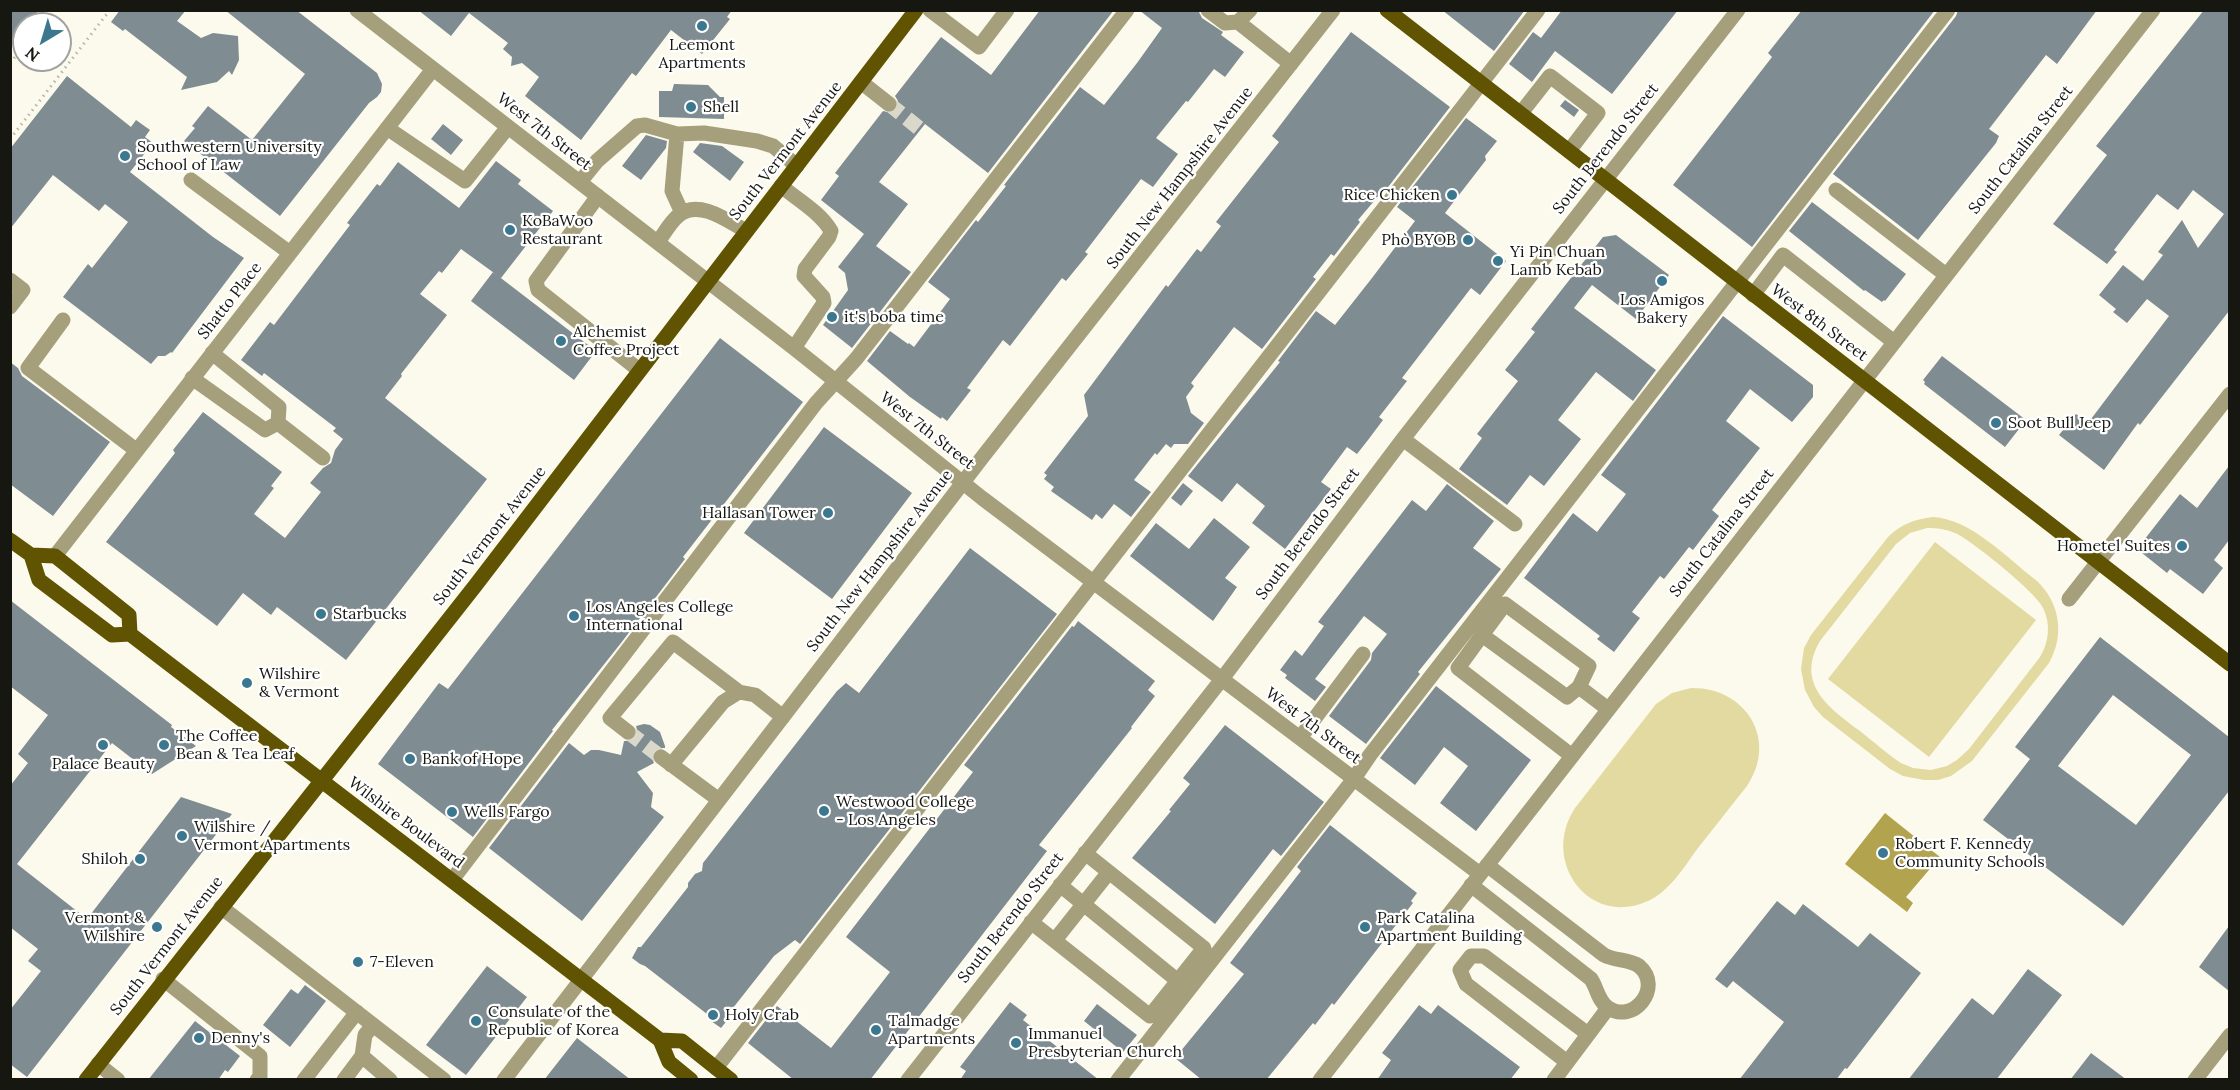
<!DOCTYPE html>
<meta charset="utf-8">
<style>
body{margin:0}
#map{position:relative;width:2240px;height:1090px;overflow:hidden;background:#fcfaec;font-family:Lora,serif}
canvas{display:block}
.frame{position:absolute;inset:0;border:12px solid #171712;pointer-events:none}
.north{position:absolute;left:12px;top:12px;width:60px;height:60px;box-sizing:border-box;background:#fff;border:2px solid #a2a2a0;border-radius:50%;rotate:218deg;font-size:16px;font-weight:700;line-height:24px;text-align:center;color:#171712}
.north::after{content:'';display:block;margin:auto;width:21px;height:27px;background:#3b778e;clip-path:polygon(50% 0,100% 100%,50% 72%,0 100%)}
</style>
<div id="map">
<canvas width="2240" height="1090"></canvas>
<div class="frame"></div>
<div class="north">N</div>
</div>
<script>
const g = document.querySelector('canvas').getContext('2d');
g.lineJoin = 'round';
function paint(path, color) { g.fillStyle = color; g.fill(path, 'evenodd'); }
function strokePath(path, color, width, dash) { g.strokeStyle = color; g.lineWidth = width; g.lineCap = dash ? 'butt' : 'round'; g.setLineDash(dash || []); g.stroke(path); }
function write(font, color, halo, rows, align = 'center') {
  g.font = font + ' Lora,serif'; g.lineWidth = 4.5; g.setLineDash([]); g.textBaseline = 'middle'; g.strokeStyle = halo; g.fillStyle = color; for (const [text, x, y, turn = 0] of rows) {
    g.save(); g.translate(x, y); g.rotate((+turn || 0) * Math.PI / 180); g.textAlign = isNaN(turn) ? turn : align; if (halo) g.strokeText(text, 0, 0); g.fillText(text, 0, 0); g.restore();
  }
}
const green = new Path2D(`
 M1933 517C1971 519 2007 558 2037 581 2060 603 2065 635 2049 663L1972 761 1951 776 1938 780H1924L1903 776 1890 769 1823 717 1814 707 1805 690 1801 669 1804 648 1811 635 1888 537C1901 524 1915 519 1933 517ZM1927 528C1937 528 1946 529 1955 533 1971 540 2037 593 2043 608 2051 624 2049 642 2040 657L1969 749 1957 760 1947 766 1931 770 1913 768 1901 763C1887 754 1874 742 1860 731 1829 708 1795 684 1820 641L1896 544 1910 533Z
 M1935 542 2036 620 1929 757 1828 679Z
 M1691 688C1745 687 1779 739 1747 786 1730 807 1714 828 1698 848 1684 867 1670 891 1648 901 1589 928 1540 861 1575 808L1656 704 1672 693Z`);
const water = new Path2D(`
 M1885 813 1940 857 1906 897 1913 903 1907 912 1845 864Z`);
const building = new Path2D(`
 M10 10H39L29 24H24V30L10 47Z
 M120 10H186L177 21 201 38 213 33 238 36 239 60 232 75 229 71 217 82 181 90 187 77 125 29 123 31 111 22Z
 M225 10H296L377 73 382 84 381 92 377 97 369 103 280 216 184 141 195 128 192 126 208 106 252 140 305 74Z
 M418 10H732L727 17 730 19 702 54 671 30 636 76 632 73 581 140 525 96 539 77 522 63 511 66 512 57 503 49 508 43 469 13 451 36Z
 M1040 10H1114L988 173 925 124 879 182 908 204 876 246 911 272 852 348 823 325 848 290 845 273 838 267 864 234 821 200 839 176 835 173 883 111 892 113 897 110 898 101 895 96 941 37 991 75Z
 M1139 10H1198L1202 18 1223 32 1221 35 1244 52 1225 77 1214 69 1188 102 1186 101 1156 138 1178 154 1153 187 1141 179 1085 252 1088 254 1066 281 1062 278 1010 346 1003 340 967 388 971 390 947 421 942 417 941 419 910 397 867 361 890 331 908 344 909 343 914 347 950 299 928 282 976 220 978 222 1006 186 1004 185 1080 87 1104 105 1137 63 1162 28Z
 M1442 10H1525L1494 51Z
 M1562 10H1678L1612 94 1555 51 1532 82 1509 64 1533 32 1541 38Z
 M1802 10H1935L1752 247 1673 185 1772 57 1768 53Z
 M1958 10H2097L2057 64 2046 55 1989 129 1999 136 1996 143 1918 240 1833 174 1956 16Z
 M2204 10H2229V311L2140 425 2138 423 2104 470 2059 435 2076 414 2088 423 2169 316 2147 299 2127 323 2113 312 2116 309 2099 295 2123 265 2143 281 2163 255 2158 252 2182 220 2198 248 2224 214 2193 190 2178 210 2157 194 2114 250 2117 252 2107 264 2053 224 2107 155 2096 146Z
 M1351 32 1450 107 1382 195 1380 194 1358 220 1360 222 1334 256 1331 254 1313 277 1316 279 1262 349 1234 327 1191 383 1194 386 1186 397 1191 413 1204 423 1188 444H1174L1171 448 1166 444 1157 455 1155 453 1134 480 1151 492 1131 517 1114 504 1102 519 1096 514 1092 520 1051 491 1054 487 1044 479 1047 475 1044 473 1088 416 1084 395 1166 285 1168 287 1197 249 1201 252 1221 226 1216 222 1279 142 1272 136Z
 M67 76 131 127 136 120 150 130 145 137 153 143 130 172 213 237 244 258 172 353 171 352 165 356H158L151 364 63 297 88 264 92 268 128 222 105 204 99 211 53 175 10 229V149Z
 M674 84 708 85 720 97H724V119L659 117V91H672Z
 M1565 100 1579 110 1574 117 1560 106Z
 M1466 118 1497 141 1485 156 1486 160 1445 213 1506 261 1480 295 1471 288 1402 378 1407 381 1379 417 1383 420 1368 440 1357 454 1347 447 1321 482 1331 489 1285 549 1252 523 1265 506 1237 483 1222 502 1188 476 1260 387 1280 362 1278 361 1316 311 1335 325 1372 278 1415 221 1397 207Z
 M443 124 463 140 451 155 431 139Z
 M646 135 667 141 666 148 641 180 622 166Z
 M700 143 722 146 744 162 730 181 693 152Z
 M496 161 521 180 518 184 553 211 501 278 461 249 442 273 439 271 420 294 447 315 401 374 402 376 385 398 487 479 346 660 277 607 271 615 243 593 217 626 106 542 175 453 173 450 203 412 282 472 271 486 274 488 254 514 285 538 321 492 310 483 323 468 331 463 335 450 343 439 333 431 336 428 264 373 262 376 241 360 270 322 274 325 350 225 347 223 377 184 380 186 398 162 459 208Z
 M1812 202 1906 274 1885 301 1884 300 1882 302 1865 290 1864 291 1789 231Z
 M1616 235 1669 275 1636 319 1592 285 1574 308 1656 370 1633 401 1596 372 1558 420 1581 439 1544 486 1530 475 1507 505 1459 469 1482 438 1477 434 1518 381 1505 370 1535 332 1531 329 1603 237Z
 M493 272 596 351 574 380 471 301Z
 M1723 316 1813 385V397L1792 422 1750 389 1726 421 1760 448 1712 510 1719 516 1693 550 1689 547 1664 579 1660 576 1632 612 1640 618 1614 652 1597 639 1600 636 1524 578 1573 513 1597 532 1626 494 1601 475Z
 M720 338 803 402 683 557 685 559 621 643 552 730 553 731 473 837 378 764 439 683 448 689Z
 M1942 356 2026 420 2005 447 1924 384 1925 382 1923 380Z
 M10 362 18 368 22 376 110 442 53 516 10 484Z
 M824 427 912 493 832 599 744 533Z
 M2229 466V540L2214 560 2223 568 2203 594 2170 569 2167 573 2137 549 2180 494 2197 508Z
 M1183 483 1193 491 1181 506 1171 498Z
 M1447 484 1494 521 1473 548 1501 569 1418 672 1420 674 1366 744 1329 716 1371 660 1372 653 1387 634 1364 616 1315 679 1326 687 1315 701 1285 678 1287 675 1280 670 1295 650 1302 656 1324 626 1318 622 1412 500 1426 511Z
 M1214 518 1250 547 1225 578 1237 587 1213 621 1130 556 1156 523 1189 549Z
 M970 548 1057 614 800 944 795 940 774 956 729 1013V1018L721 1028 711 1021 707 1014 645 966 640 964 632 958 638 947H641L688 887V883L695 874 702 871 703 863 837 691 846 683 859 693Z
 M10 600 172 725 171 727 196 746 152 774 112 743 17 864 87 919 181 797 232 814 27 1077 10 1064V1010L41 971 28 961 38 949 10 927V786L28 763 18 754 48 715 10 686Z
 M1078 621 1155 681 1148 690 1155 696 1131 727 1132 728 1039 845 1047 851 870 1080H794L748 1043 777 1006 831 1048 890 972 846 937 973 772 964 765 1072 626 1074 627Z
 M2100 637 2229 737V791L2123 926 1983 820 2030 759 2015 747ZM2113 695 2191 755 2136 825 2058 766Z
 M1436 686 1531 760 1476 831 1440 803 1468 766 1444 747 1415 785 1380 758Z
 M644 724 650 725 660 732 665 746V748H658L653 752 651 756 654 763 637 772 653 793 651 807 664 817 582 921 489 848 569 743 584 755 591 750H599L621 755 624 741H631L635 738 638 733 636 726Z
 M1225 725 1324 802 1281 856 1273 849 1215 924 1132 858 1171 811 1169 810 1190 784 1183 778Z
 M1330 825 1417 893 1411 901 1413 903 1334 1005 1332 1003 1315 1025 1313 1023 1266 1080H1202L1175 1058 1244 974 1230 963 1301 871 1297 867Z
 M1777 901 1795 915 1803 904 1858 947 1870 933 1921 973 1847 1069 1845 1068 1836 1080H1739L1784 1022 1733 981 1727 988 1715 979Z
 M2229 926V991L2199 967Z
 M487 966 527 997 466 1075 426 1045Z
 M2028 969 2062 995 1996 1080H1908L1972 998 1993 1015Z
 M305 985 326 1001 290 1047 263 1025 291 989 298 994Z
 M1010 1002 1027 1015 1023 1020 1099 1080H960L966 1071 960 1067Z
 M1097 1004 1137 1035 1123 1052 1084 1021Z
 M1419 1005 1431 1014 1438 1005 1520 1067 1510 1080H1377L1391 1060 1382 1053Z
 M195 1021 240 1056 228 1072 225 1070 218 1080H148Z
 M577 1038 631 1080H544Z
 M2091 1053 2127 1080H2070Z`);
const minorTunnel = new Path2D(`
 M889 104 920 129
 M628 732 661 757`);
const path = new Path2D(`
 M40 24 51 10
 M10 63 24 46
 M10 139 110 10`);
const minor = new Path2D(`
 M357 10 794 348 982 498 1480 874
 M930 10 979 47 1007 10
 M1208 10 1225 23 1238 22 1291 64
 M1238 22 1250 10
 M861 82 889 104
 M1521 113 1550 76 1598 113 1569 151
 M387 128 465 181 508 127
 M677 134 672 191 682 213
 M191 180 290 253
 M580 182 597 161 637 126 645 125 677 134 704 133 757 141 773 146 797 166
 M781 186C797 199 821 213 831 231L829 237 805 269 804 276 823 297 824 303 794 348
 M1836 190 1946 275
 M598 196 536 281 538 290 639 370
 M658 242C664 234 670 222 679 215 699 199 728 221 746 231
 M10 280 23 290 10 307
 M1753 295 1783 255 1894 342
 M63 320 28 368 136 450
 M192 378 265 430 278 423 279 407 212 353
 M278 423 323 458
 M1403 439 1515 524
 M55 556 433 69
 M2069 599 2230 394
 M1482 635 1505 604 1589 666 1579 687 1567 697 1482 635 1458 668 1572 756
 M1579 687 1608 709
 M628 732 610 718 673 642 739 692 755 695 783 717
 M1300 738 1363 654
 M661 757 719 800
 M671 765 723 702 739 692
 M452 880 816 403 856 359 1127 10
 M1060 885 1178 981
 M1471 885 1591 979C1597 988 1598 1000 1607 1007 1633 1026 1664 987 1639 966 1629 959 1615 961 1604 955L1487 865
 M221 907 444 1080
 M1031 922 1150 1016 1204 948 1085 853
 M1055 940 1109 872
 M163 979 260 1056V1077L257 1080
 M362 1056 365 1035 373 1025
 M1567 1062 1466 984 1460 970 1471 956H1484L1588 1034
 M98 1064 118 1080
 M716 1068 1538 10
 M304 1080 357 1012
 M344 1080 362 1056 390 1080
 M504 1080 981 459 1333 10
 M908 1080 1222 679 1403 439 1738 10
 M1118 1080 1353 780 1370 755 1948 10
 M1320 1080 2153 10
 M1554 1080 1608 1008
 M2195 1080 2230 1035`);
const major = new Path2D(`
 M1387 10 2230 664
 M10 540 31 555 39 580 112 635 130 634 660 1040 669 1062 691 1080
 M31 555 55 556 129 615 130 634
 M660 1040 682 1041 731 1080
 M86 1080 475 586 916 10`);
const markers = [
 [702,26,6,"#3b778e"],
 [691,107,6,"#3b778e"],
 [125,156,6,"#3b778e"],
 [1452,195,6,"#3b778e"],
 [510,230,6,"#3b778e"],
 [1468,240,6,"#3b778e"],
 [1498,261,6,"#3b778e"],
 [1662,281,6,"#3b778e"],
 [832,317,6,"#3b778e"],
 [561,341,6,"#3b778e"],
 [1996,423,6,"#3b778e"],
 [828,513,6,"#3b778e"],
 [2182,546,6,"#3b778e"],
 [321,614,6,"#3b778e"],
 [574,616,6,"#3b778e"],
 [247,683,6,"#3b778e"],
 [103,745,6,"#3b778e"],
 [164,745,6,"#3b778e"],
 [410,759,6,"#3b778e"],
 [824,811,6,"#3b778e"],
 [452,812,6,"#3b778e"],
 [182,836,6,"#3b778e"],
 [1883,853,6,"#3b778e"],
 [140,859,6,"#3b778e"],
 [157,927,6,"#3b778e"],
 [1365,927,6,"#3b778e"],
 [358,962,6,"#3b778e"],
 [713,1015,6,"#3b778e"],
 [476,1021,6,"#3b778e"],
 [876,1030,6,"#3b778e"],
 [199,1038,6,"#3b778e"],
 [1016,1043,6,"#3b778e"]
];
const poiNames = [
 ["Leemont",702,45,"center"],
 ["Apartments",702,63,"center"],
 ["Shell",703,107],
 ["Southwestern University",137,147],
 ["School of Law",137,165],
 ["Rice Chicken",1440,195,"right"],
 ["KoBaWoo",522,221],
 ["Restaurant",522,239],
 ["Phò BYOB",1456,240,"right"],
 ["Yi Pin Chuan",1510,252],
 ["Lamb Kebab",1510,270],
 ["Los Amigos",1662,300,"center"],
 ["Bakery",1662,318,"center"],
 ["it's boba time",844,317],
 ["Alchemist",573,332],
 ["Coffee Project",573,350],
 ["Soot Bull Jeep",2008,423],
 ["Hallasan Tower",816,513,"right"],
 ["Hometel Suites",2170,546,"right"],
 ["Los Angeles College",586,607],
 ["International",586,625],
 ["Starbucks",333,614],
 ["Wilshire",259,674],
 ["& Vermont",259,692],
 ["The Coffee",176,736],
 ["Bean & Tea Leaf",176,754],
 ["Bank of Hope",422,759],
 ["Palace Beauty",103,764,"center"],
 ["Westwood College",836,802],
 ["- Los Angeles",836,820],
 ["Wells Fargo",464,812],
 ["Wilshire /",194,827],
 ["Vermont Apartments",194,845],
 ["Robert F. Kennedy",1895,844],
 ["Community Schools",1895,862],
 ["Shiloh",128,859,"right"],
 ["Vermont &",145,918,"right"],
 ["Wilshire",145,936,"right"],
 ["Park Catalina",1377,918],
 ["Apartment Building",1377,936],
 ["7-Eleven",370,962],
 ["Consulate of the",488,1012],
 ["Republic of Korea",488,1030],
 ["Holy Crab",725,1015],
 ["Talmadge",888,1021],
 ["Apartments",888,1039],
 ["Immanuel",1028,1034],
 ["Presbyterian Church",1028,1052],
 ["Denny's",211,1038]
];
const streetNames = [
 ["West 7th Street",544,132,38],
 ["South Berendo Street",1606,149,-52],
 ["South Catalina Street",2021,150,-52],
 ["South Vermont Avenue",786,151,-52],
 ["South New Hampshire Avenue",1180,178,-52],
 ["Shatto Place",230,301,-52],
 ["West 8th Street",1819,323,37],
 ["West 7th Street",927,431,38],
 ["South Catalina Street",1722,533,-52],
 ["South Berendo Street",1308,534,-53],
 ["South Vermont Avenue",490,536,-52],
 ["South New Hampshire Avenue",880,561,-52],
 ["West 7th Street",1313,726,37],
 ["Wilshire Boulevard",406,823,37],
 ["South Berendo Street",1011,918,-52],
 ["South Vermont Avenue",167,946,-52]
];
paint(green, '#e3daa2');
paint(water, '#b2a34f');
paint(building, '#7f8c92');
strokePath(minorTunnel, '#dad8cb', 15, [15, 8]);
strokePath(path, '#b6b5a9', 3, [1.5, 4.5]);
strokePath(minor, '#a59f7c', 15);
strokePath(major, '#605402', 15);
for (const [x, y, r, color] of markers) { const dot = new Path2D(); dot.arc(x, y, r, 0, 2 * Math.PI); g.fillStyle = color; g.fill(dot); strokePath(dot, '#fff', 2); }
write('16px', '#171712', '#fff', poiNames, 'left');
write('16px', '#171712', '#fff', streetNames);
</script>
